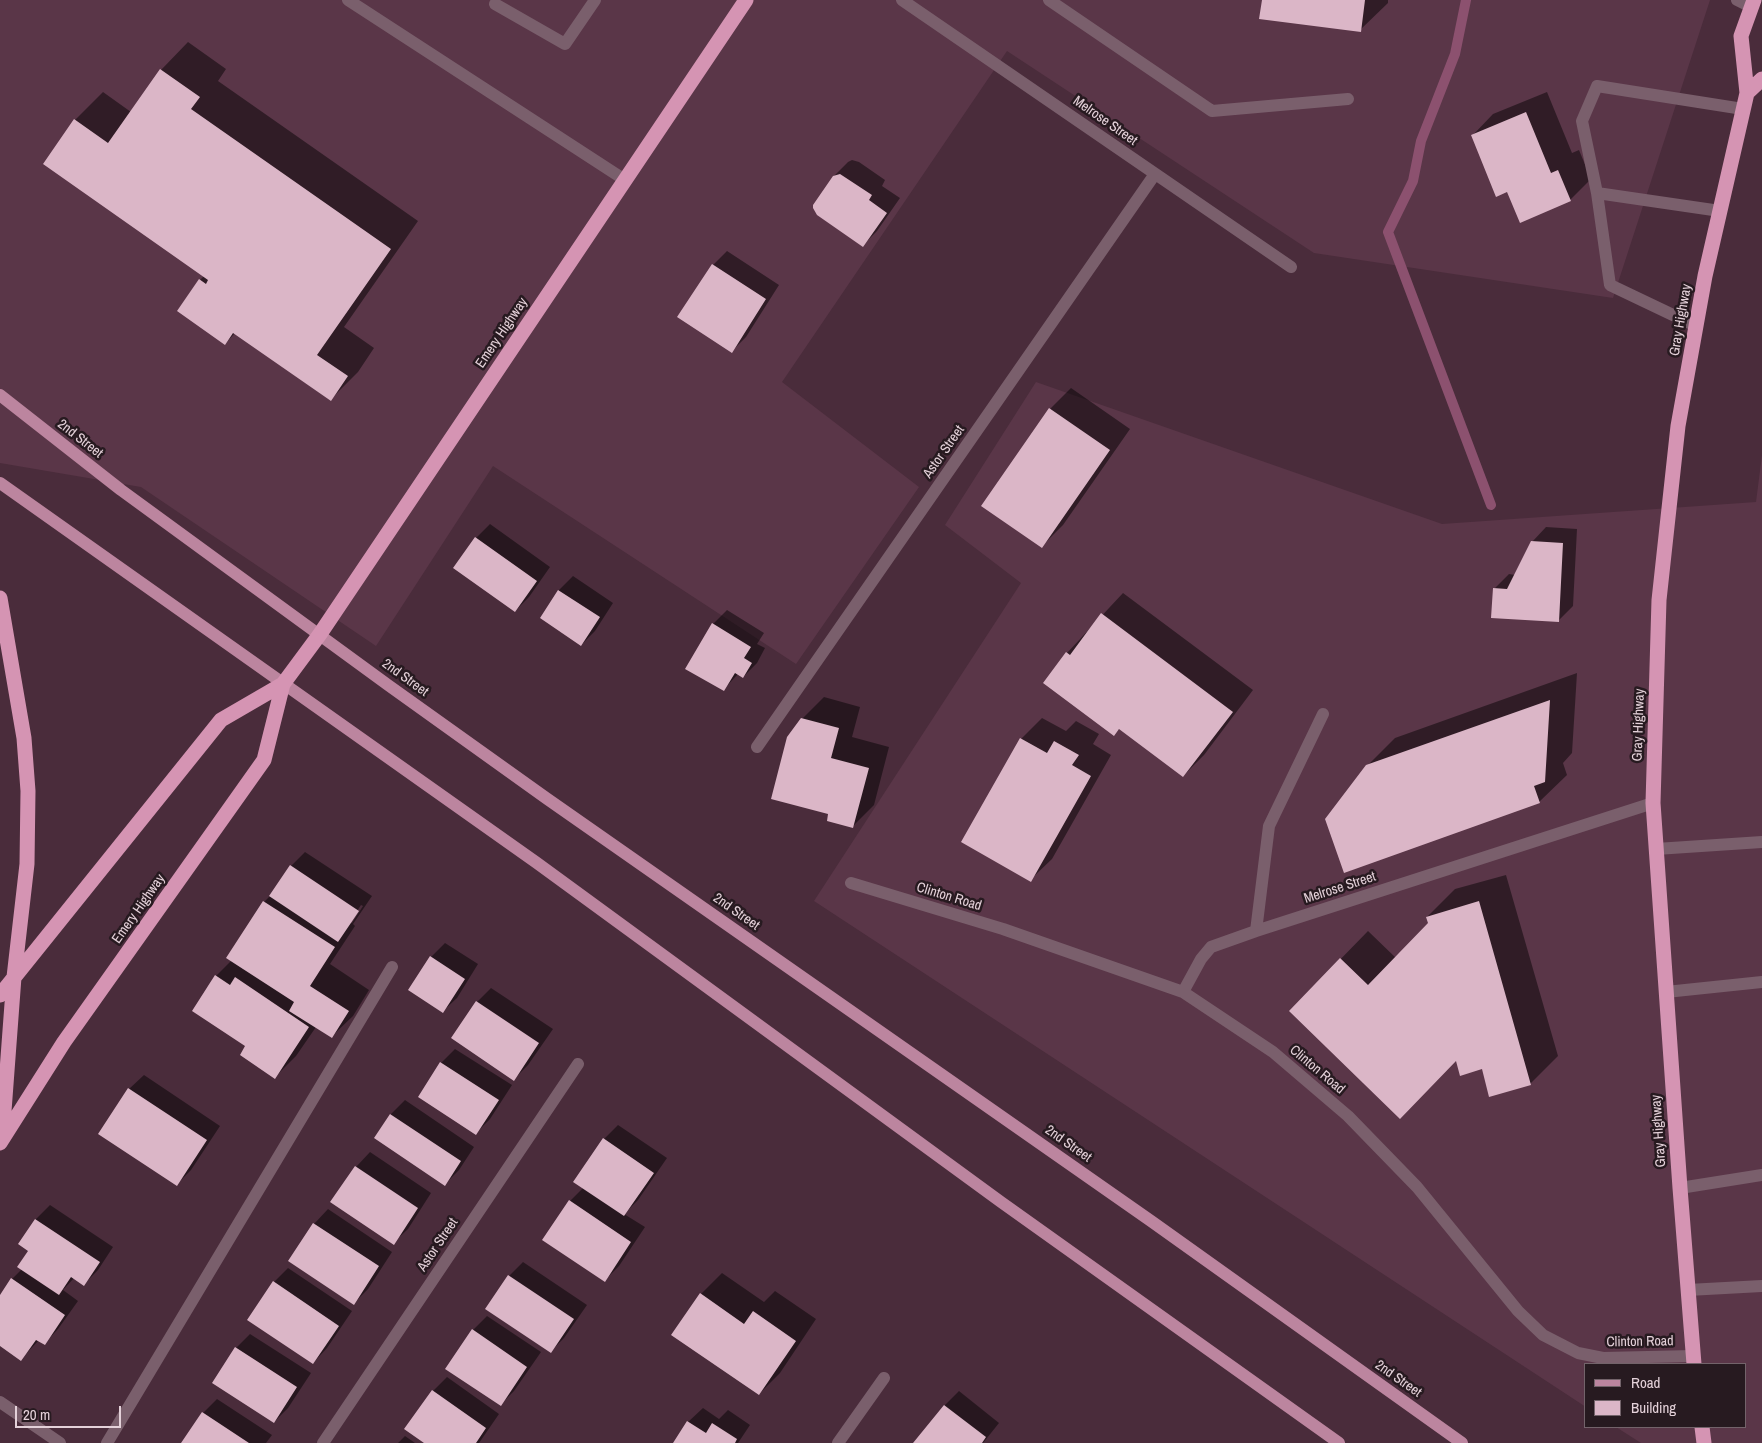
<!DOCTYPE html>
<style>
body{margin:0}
#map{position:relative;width:1762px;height:1443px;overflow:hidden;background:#4a2c3b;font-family:"Archivo Narrow",sans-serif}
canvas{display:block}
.legend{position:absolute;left:1584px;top:1363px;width:162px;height:65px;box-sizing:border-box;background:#271a20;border:1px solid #73636a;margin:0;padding:6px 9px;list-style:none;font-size:15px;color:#e4d1d9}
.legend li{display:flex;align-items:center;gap:10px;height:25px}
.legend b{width:25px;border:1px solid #73636a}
.scale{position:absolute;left:15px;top:1406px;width:106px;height:22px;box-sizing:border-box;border:2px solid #e4d1d9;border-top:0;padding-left:6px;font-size:15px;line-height:18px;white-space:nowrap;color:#e4d1d9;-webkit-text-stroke:4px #271a20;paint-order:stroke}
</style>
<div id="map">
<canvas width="1762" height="1443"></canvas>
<ul class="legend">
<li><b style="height:6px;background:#bc859f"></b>Road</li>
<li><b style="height:14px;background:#dbb6c7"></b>Building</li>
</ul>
<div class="scale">20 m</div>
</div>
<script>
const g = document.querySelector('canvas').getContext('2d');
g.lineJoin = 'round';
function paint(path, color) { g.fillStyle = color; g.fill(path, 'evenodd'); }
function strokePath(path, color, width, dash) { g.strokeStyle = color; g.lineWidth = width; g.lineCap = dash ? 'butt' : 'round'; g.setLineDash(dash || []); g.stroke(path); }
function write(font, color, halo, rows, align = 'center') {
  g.font = font + ' "Archivo Narrow",sans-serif'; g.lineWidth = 5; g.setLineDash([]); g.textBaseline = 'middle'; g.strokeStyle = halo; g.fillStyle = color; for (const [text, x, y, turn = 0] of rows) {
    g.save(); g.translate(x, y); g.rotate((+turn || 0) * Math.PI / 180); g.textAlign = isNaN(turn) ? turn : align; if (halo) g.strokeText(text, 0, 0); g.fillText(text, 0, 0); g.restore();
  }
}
const built = new Path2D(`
 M0 0H1710L1613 298 1314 253 1007 51 782 382 919 487 796 664 493 466 376 646 141 487 0 463Z
 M1036 382 1442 524 1756 502 1762 455V1443H1641L1616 1427H1746V1364H1586V1407L814 901 1021 583 945 525Z`);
const shadow = new Path2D(`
 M1263 0H1388V3L1360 30Z
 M188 42 226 69 218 81 418 221 344 327 374 348 358 372 330 400 235 333 225 344 200 280 204 276 45 163 75 120 103 92 131 112 161 70Z
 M1547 92 1572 153 1579 150 1591 179 1570 200 1508 191 1472 136 1493 114Z
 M852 160 859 162 885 180 882 186 900 198 877 231 863 245 834 176 848 162Z
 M727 251 779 285 746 337 732 351 713 265Z
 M1071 388 1130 429 1063 525 1042 546 1050 409Z
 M490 524 550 567 529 597 515 611 476 538Z
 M1546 527 1577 529 1573 606 1559 620 1494 589 1509 574 1515 575 1532 542Z
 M573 576 613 603 595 631 581 645 541 618 559 590Z
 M1123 593 1253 690 1204 755 1183 776 1120 728 1114 734 1067 653Z
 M727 610 764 633 757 644 765 648 757 663 743 677 738 674 723 690 713 624Z
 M1577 673 1572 753 1563 763 1567 775 1539 802 1367 766 1395 738Z
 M824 697 860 707 852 737 889 747 874 805 853 826 830 813 802 719Z
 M1042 718 1066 731 1076 721 1099 734 1093 744 1111 755 1052 859 1030 880 1021 739Z
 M305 852 372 896 353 924 355 926 330 964 369 990 353 1016 331 1037 316 1027 296 1056 275 1077 247 1046 216 976 232 960 228 957 264 902 273 893 291 866ZM361 905 363 906 352 923H349Z
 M1506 875 1558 1056 1530 1084 1456 1059 1290 1011 1368 931 1396 958 1429 924 1427 917 1455 889Z
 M445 943 478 964 457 998 442 1012 410 990 431 957Z
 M491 988 553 1029 528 1065 514 1079 477 1002Z
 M455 1049 512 1085 490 1119 476 1133 419 1096 441 1063Z
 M144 1075 220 1126 191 1170 177 1184 129 1089Z
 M405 1100 474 1147 459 1170 445 1184 375 1137 391 1114Z
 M618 1125 667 1158 638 1200 624 1214 645 1227 619 1266 605 1280 570 1201 584 1187 604 1139Z
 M370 1152 431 1193 408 1229 393 1243 356 1167Z
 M50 1205 113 1247 98 1270 84 1284 74 1278 63 1290 78 1301 58 1329 44 1344 39 1340 21 1359 0 1345V1297L12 1279 22 1269 30 1251 20 1244 36 1219Z
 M328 1209 392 1252 368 1289 354 1303 289 1261 314 1224Z
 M523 1262 587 1305 564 1338 550 1352 509 1276Z
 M288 1268 352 1311 327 1348 313 1363 274 1282Z
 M722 1273 764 1302 775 1291 816 1319 780 1373 759 1394 701 1294Z
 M487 1316 541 1352 514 1391 500 1405 473 1330Z
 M250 1334 311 1373 288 1408 274 1422 236 1348Z
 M447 1377 499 1414 479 1443H427L433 1391Z
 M959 1391 999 1423 983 1443H915L945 1405Z
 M217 1399 272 1435 266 1443H183L203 1413Z
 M703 1408 719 1419 728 1410 750 1425 738 1443H674L688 1422Z
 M405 1436 415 1443H398Z`);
const stream = new Path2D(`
 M1466 0 1455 54 1421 141 1413 181 1388 232 1491 505`);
const building = new Path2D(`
 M1262 0H1365L1361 32 1259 19Z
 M160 69 200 97 191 109 391 249 317 355 348 376 331 401 233 333 225 345 177 311 199 279 206 284 208 280 43 164 74 119 108 143Z
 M1526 112 1551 173 1558 170 1571 201 1520 223 1507 192 1496 197 1471 135Z
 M840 174 872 195 869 200 887 213 863 247 817 215 813 208V205L833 176Z
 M712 264 766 299 732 353 677 317Z
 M1049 408 1110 450 1042 548 981 506Z
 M475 537 537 581 515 612 453 568Z
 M1531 541 1563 543 1559 622 1491 618 1493 588 1507 589Z
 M558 590 600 617 581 646 540 618Z
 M1101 613 1233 712 1183 777 1119 729 1114 736 1043 683 1066 652 1070 655Z
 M712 623 751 647 744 658 752 663 743 678 735 673 724 691 685 669Z
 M1550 700 1545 782 1534 786 1540 803 1344 873 1325 819 1366 765Z
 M801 718 839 728 831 758 869 768 853 828 827 821 828 814 771 799 787 737Z
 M1020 738 1047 753 1054 741 1079 755 1072 765 1091 776 1031 882 961 842Z
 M290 865 359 911 338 942 269 896Z
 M263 901 335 947 310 986 349 1011 332 1038 289 1011 294 1002 226 958Z
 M1479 901 1531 1085 1489 1097 1482 1069 1460 1076 1456 1061 1400 1119 1289 1011 1340 958 1368 985 1428 923 1426 917Z
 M430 956 465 979 443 1013 408 990Z
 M215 975 230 985 235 977 309 1027 275 1079 240 1055 245 1046 192 1011Z
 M476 1001 539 1043 514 1081 451 1038Z
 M440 1062 499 1100 476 1135 418 1097Z
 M128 1088 207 1140 177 1186 98 1134Z
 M390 1114 461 1161 445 1186 374 1138Z
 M603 1138 654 1173 624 1216 573 1182Z
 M355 1166 418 1208 394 1245 330 1202Z
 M569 1200 631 1242 605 1282 542 1240Z
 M35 1219 100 1262 84 1286 71 1277 59 1295 17 1267 28 1251 18 1244Z
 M313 1223 379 1266 354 1305 288 1261Z
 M508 1275 574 1319 551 1353 485 1309Z
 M11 1278 65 1315 45 1345 36 1340 21 1361 0 1346V1295Z
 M273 1281 339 1326 313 1364 247 1320Z
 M700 1293 744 1324 753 1311 796 1341 759 1395 671 1335Z
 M472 1329 527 1367 501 1406 445 1369Z
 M235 1347 297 1387 274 1423 212 1383Z
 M432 1390 486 1428 476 1443H424L404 1429Z
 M944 1405 986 1437 982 1443H913Z
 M202 1412 249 1443H181Z
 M687 1421 706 1433 712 1423 737 1439 735 1443H673Z`);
const lane = new Path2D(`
 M348 0 625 180
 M1049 0 1212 111 1348 99
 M1737 0 1751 7
 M495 4 565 44 595 0
 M1597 193 1610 285 1696 326
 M1720 211 1597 193 1582 121 1597 86 1743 109
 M1656 849 1762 842
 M1666 992 1762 982
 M1680 1188 1762 1175
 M1688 1290 1762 1286
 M107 1443 392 967`);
const street = new Path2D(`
 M902 0 1291 267
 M757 747 1155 174
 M851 883 1003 929 1183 992 1273 1052 1348 1116 1417 1187 1518 1311 1543 1335 1578 1353 1603 1358 1693 1356
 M1256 931 1269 826 1323 714
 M1183 992 1201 959 1211 947 1256 931 1653 803
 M0 1402 60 1443
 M323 1443 578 1064
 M838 1443 884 1378`);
const primary = new Path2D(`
 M0 395 121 490 388 685 546 798 1151 1221 1462 1443
 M0 483 537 863 1001 1202 1339 1443`);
const highway = new Path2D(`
 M1747 93 1762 79
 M0 598 24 738 28 791 27 864 14 977 2 1138
 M0 995 221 720 283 684
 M0 1143 64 1042 264 760 283 684 320 634 746 0
 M1694 1364 1680 1188 1653 803 1659 600 1678 426 1705 276 1747 93 1741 36 1754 0
 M1702 1427 1704 1443`);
const streetNames = [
 ["Melrose Street",1105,121,35],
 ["Gray Highway",1681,320,-80],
 ["Emery Highway",502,333,-56],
 ["2nd Street",80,439,38],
 ["Astor Street",944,452,-55],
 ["2nd Street",405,678,36],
 ["Gray Highway",1639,725,-88],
 ["Melrose Street",1340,888,-18],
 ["Clinton Road",949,897,17],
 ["Emery Highway",139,909,-55],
 ["2nd Street",736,912,35],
 ["Clinton Road",1317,1070,40],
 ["Gray Highway",1659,1131,-94],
 ["2nd Street",1068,1144,35],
 ["Astor Street",438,1245,-56],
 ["Clinton Road",1640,1342,-1],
 ["2nd Street",1398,1379,35]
];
paint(built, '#5a3648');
paint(shadow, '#0007');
strokePath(stream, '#8c516f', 10);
paint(building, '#dbb6c7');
strokePath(lane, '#7a5f6c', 12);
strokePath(street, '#7a5f6c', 12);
strokePath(primary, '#bc859f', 12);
strokePath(highway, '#d594b3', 15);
write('14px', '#e4d1d9', '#271a20', streetNames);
</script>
